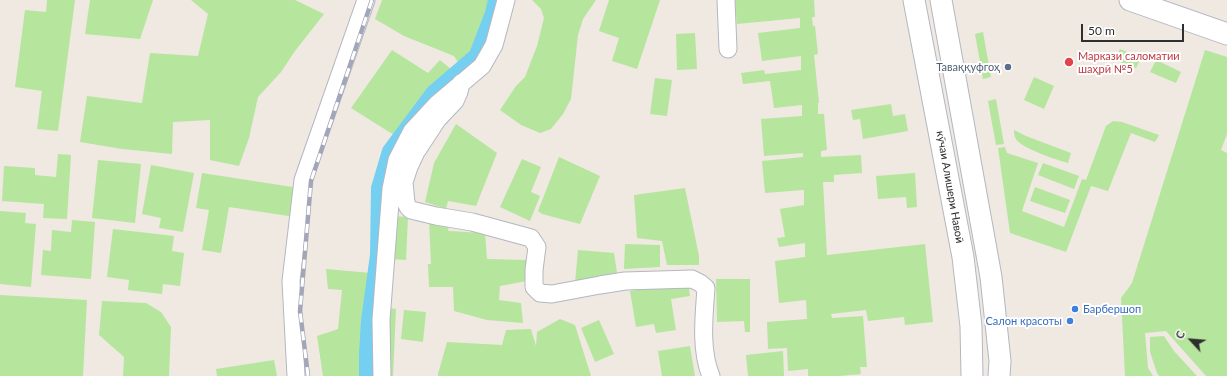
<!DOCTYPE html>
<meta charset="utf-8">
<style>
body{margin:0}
#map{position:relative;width:1227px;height:376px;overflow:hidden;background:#efe9e1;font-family:Lato,sans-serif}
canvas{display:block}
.north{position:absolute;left:1171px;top:320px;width:40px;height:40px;-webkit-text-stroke:3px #fff;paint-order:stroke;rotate:296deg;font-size:11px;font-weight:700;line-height:16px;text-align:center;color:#2e2e2e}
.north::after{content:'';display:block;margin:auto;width:14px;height:18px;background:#2e2e2e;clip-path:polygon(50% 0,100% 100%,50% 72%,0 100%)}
.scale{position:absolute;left:1081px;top:24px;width:103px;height:18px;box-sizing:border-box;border:2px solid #2e2e2e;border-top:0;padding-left:5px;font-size:12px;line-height:14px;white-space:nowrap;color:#2e2e2e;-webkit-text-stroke:3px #fff;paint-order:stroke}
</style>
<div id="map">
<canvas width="1227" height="376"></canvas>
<div class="north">С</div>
<div class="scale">50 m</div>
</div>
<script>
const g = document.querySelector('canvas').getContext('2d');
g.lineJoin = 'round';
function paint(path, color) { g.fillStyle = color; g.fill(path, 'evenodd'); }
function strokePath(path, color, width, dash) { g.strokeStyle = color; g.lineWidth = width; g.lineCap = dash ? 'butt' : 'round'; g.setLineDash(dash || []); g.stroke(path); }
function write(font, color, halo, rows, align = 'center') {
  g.font = font + ' Lato,sans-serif'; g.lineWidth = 4; g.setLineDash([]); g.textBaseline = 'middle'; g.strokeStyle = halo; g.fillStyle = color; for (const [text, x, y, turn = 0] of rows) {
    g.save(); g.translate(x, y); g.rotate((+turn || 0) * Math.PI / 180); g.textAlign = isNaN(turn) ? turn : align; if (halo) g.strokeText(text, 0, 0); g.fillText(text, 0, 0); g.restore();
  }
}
const green = new Path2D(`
 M47 0H75L58 131 37 129 42 91 15 87 25 10 46 12Z
 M90 0H153L140 39 85 34Z
 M191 0H295L324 14 295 51 281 72 258 97 249 138 239 166 210 160V120L173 122 172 154 122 149 80 142 87 96 142 103 150 53 198 56 208 14Z
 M382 0H492L489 11 473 52 459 64 454 56 404 36 375 19Z
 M532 0H596L583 19 578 35 571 99 563 114 551 129 540 133 521 125 500 110 516 86 525 77 537 46 544 18 541 9Z
 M609 0H660L637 69 612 61 619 38 599 31Z
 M735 0H814L815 17H812L813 26H815L818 54 814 55 819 103H818V114H824L827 150 821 151V157L861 155 862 173 834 175V182H823L827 255 925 244 933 322 905 325 904 317 868 321 866 310 831 314 832 318 863 316 867 367H860L861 374 839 376H808V369L788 371 787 348 768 349 767 322 807 319 806 300 779 303 775 261 805 257V243L779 247 777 238 785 237 780 209 804 205V190L765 193 762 161 803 157V153L764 156 761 119 802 116V105L774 108 770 81 743 84 741 73 764 70 765 74 801 70V56L762 61 758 33 800 28V18L737 24Z
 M983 32 991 77 983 79 975 34Z
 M695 33 697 69 677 70 676 34Z
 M1120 49 1141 58 1136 68 1115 60Z
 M392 50 428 73 440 60 452 70 430 91 394 135 351 108Z
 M1205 50 1227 57V134L1221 150 1227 153V376H1206L1166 331 1145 333 1148 368 1153 376H1125L1121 298 1132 283Z
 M1156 60 1181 72 1176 83 1150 72Z
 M1034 77 1054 86 1044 109 1024 100Z
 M655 78 672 80 667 116 650 114Z
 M996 99 1004 144 996 145 988 101Z
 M891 104 893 116 905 114 908 131 863 139 860 119 853 120 851 110Z
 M1113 121 1122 122 1159 135 1155 142 1131 133 1108 191 1091 186 1066 252 1010 233 998 148 1005 147 1007 153 1038 163 1022 211 1064 227 1082 179 1086 180 1106 126Z
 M456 124 497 153 476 206 448 201 446 209 425 202 434 163Z
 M1014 130 1026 136 1071 153 1068 163C1057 160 1021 148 1016 139 1014 136 1014 133 1014 130Z
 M58 154 71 155 67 219 43 218 44 204 2 201 4 166 35 168V175L56 177Z
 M559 157 600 176 580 224 542 214 538 211Z
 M522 159 541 167 531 192 540 196 530 221 500 207Z
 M98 160 141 164 135 223 92 218Z
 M1043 163 1079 176 1074 189 1038 175Z
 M151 165 194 173 183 232 159 228 161 218 142 214Z
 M202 173 299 188 295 217 229 207 221 253 202 250 209 210 196 208Z
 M915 173 917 207 907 208 906 197 878 199 876 176Z
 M1035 187 1070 200 1065 213 1030 201Z
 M685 188 699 256V265H667L662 241 637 238 634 195Z
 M0 211 26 213 25 223 36 224 31 287 0 284Z
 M392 216 408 217 406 260 390 259Z
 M72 220 95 222 91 279 41 275 43 250 51 251 52 230 71 232Z
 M429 220H450L448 231 485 233 487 259 527 260V281L500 286 499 300 521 303 523 323 487 320 454 311 453 287H429L428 264H431Z
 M113 229 174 236 172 251 184 253 180 286 163 284 162 294 128 290 129 280 107 277Z
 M625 244 660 245V267L624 269Z
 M578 250 614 253 618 279 575 283Z
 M326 269 371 273 361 353 363 376H323L317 336 338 329 342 290 328 289Z
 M716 279H750V332H745L744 321 717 322Z
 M688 281 690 296 671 299 676 330 656 333 654 324 636 327 630 291Z
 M0 295 87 300 83 376H0Z
 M102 301 146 303 161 312 171 327 169 376H123L124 357 99 335Z
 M384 307 396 309 393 376H383Z
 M404 310 426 312 423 342 401 339Z
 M560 319 575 325 591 376H438V374L447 342 502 345 506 330 531 329 536 346 537 332Z
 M599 320 614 354 595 362 581 328Z
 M1164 336 1174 351 1197 376H1159L1157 373 1150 352V337Z
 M690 346 695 376H662L658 351Z
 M783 351 784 376H748L746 355Z
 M274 360 277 376H217L216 369Z`);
const canal = new Path2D(`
 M366 376V354L368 321 377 255 378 188 389 151 433 92 476 55 492 13 495 0`);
const minor = new Path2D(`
 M726 0 728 49
 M461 83 459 92 455 101 437 120 416 152 409 167 404 182 406 203 408 207 411 210 436 216 472 222 531 238 537 247 534 270V287L540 293 552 294 600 285 625 281 692 279 700 283 706 288C704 316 700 350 711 376
 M296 376 291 281 303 180 366 0
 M382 376 381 320 391 189 397 160 412 131 437 104 482 66 494 45 506 0`);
const tertiary = new Path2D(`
 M914 0 963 257 971 326 972 376
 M941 0 991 277 1000 361 999 376
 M1130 0 1227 34`);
const rail = new Path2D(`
 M308 376 300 311 311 181 372 0`);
const markers = [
 [1069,62,5,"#e0444e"],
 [1008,67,4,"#5c6f8a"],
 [1075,309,4,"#3f7fe0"],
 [1070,321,4,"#3f7fe0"]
];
const healthNames = [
 ["Маркази саломатии",1078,56],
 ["шаҳрӣ №5",1078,69]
];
const serviceNames = [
 ["Таваққуфгоҳ",1000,67]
];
const streetNames = [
 ["кӯчаи Алишери Навоӣ",950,187,80]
];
const shopNames = [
 ["Барбершоп",1083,309],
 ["Салон красоты",1062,321,"right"]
];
paint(green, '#b6e59e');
strokePath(canal, '#75cff0', 14);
strokePath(minor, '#b4b7c1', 19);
strokePath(tertiary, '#b4b7c1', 23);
strokePath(minor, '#fff', 17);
strokePath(tertiary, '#fff', 21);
strokePath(rail, '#a3a6b8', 4.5);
strokePath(rail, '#fff', 3, [9]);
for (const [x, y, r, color] of markers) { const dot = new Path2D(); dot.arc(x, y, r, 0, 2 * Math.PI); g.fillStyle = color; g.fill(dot); strokePath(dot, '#fff', 1.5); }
write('11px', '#be3a42', '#fff', healthNames, 'left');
write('11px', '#4e5e75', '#fff', serviceNames, 'right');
write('11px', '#2e2e2e', '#fff', streetNames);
write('11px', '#366cbe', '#fff', shopNames, 'left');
</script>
